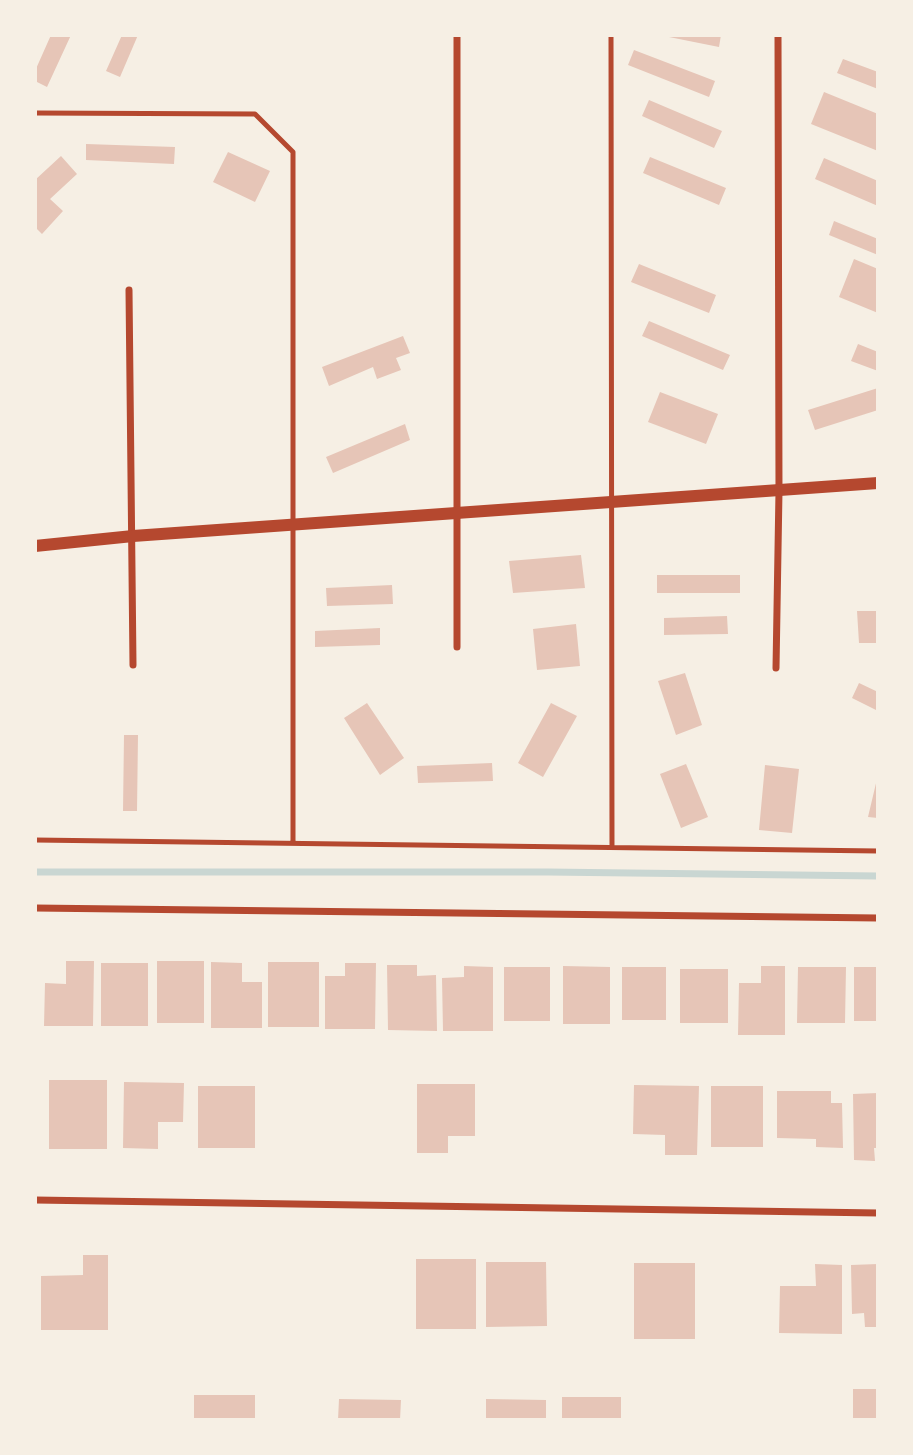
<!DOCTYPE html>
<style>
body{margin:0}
#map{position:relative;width:913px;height:1455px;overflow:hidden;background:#f6efe4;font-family:"Noto Sans",sans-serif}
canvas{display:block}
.frame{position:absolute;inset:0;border:37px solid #f6efe4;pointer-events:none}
</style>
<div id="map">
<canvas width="913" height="1455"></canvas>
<div class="frame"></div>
</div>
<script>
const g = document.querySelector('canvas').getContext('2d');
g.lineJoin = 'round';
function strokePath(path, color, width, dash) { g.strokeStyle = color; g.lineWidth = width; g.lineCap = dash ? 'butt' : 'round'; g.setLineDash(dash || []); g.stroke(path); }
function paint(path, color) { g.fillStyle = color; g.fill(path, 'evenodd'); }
const stream = new Path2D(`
 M35 872H548L878 876`);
const building = new Path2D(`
 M51 35H71L47 87 35 81V71Z
 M122 35H138L120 77 106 71Z
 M659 35H721L719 47Z
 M634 50 715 81 709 97 628 65Z
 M843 59 878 72V89L837 73Z
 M824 92 878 114V151L811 124Z
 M649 100 722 131 714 148 642 116Z
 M86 144 175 147 174 164 86 160Z
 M228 152 270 171 255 202 213 182Z
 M61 156 77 174 50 199 63 211 42 234 35 227V180Z
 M650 157 726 188 719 205 643 173Z
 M824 158 878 181V206L815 179Z
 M834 221 878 239V255L829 235Z
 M854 259 878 269V313L839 297Z
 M639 264 716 295 709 313 631 282Z
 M649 321 730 355 723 370 642 336Z
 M403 336 410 353 396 358 401 370 377 379 373 367 329 386 322 367Z
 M858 344 878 352V371L851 361Z
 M878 388V410L815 430 808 410Z
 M660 392 718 414 706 444 648 422Z
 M405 424 410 440 333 473 326 457Z
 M581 555 585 588 513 593 509 561Z
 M657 575H740V593H657Z
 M392 585 393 604 327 606 326 588Z
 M857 611H878V643H859Z
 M727 616 728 634 664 635V618Z
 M576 624 580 666 537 670 533 629Z
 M380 628V645L315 647V631Z
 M685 673 702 725 676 735 658 681Z
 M859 683 878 692V711L852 698Z
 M367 703 404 758 380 775 344 718Z
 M551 703 577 716 543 777 518 763Z
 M124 735H138L137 811H123Z
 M492 763 493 781 418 783 417 766Z
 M686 764 708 817 681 828 660 774Z
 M765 765 799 769 792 833 759 830Z
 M877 779H878V818L868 817Z
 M66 961H94L93 1026H44L45 983 66 984Z
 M157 961H204V1023H157Z
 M211 962 242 963V982H262V1028H211Z
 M268 962H319V1027H268Z
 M101 963H148V1026H101Z
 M345 963H376L375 1029H325V976H345Z
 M387 965H417V976L436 975 437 1031 388 1030Z
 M464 966 493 967V1031H443L442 978 464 977Z
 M563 966 610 967V1024H563Z
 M761 966H785V1035H738L739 983H761Z
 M504 967H550V1021H504Z
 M622 967H666V1020H622Z
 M798 967H846L845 1023H797Z
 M854 967H878V1021H854Z
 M680 969H728V1023H680Z
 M49 1080H107V1149H49Z
 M124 1082 184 1083 183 1122H158V1149L123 1148Z
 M417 1084H475V1136H448V1153H417Z
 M634 1085 699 1086 697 1155H665V1135L633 1134Z
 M198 1086H255V1148H198Z
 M711 1086H763V1147H711Z
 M777 1091H831V1103H842L843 1148 816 1147V1139L777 1138Z
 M878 1093V1148H874L875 1161 854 1160 853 1094Z
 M83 1255H108V1330H41V1276L83 1275Z
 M416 1259H476V1329H416Z
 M486 1262H546L547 1326 486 1327Z
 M634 1263H695V1339H634Z
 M815 1264 842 1265V1334L779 1333 780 1286H816Z
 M878 1264V1327H865L864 1313 852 1314 851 1265Z
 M853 1389H878V1420H853Z
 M194 1395H255V1420H194Z
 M562 1397H621V1420H562Z
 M339 1399 401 1400 400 1420H338Z
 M486 1399 546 1400V1420H486Z`);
const service = new Path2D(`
 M611 35 612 846
 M35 113 255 114 293 152V842
 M35 840 878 851`);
const minor = new Path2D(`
 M457 35V647
 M129 290 133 665
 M776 668 779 491 778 35
 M35 908 878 918
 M35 1200 878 1213`);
const tertiary = new Path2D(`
 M35 546 133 536 878 483`);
strokePath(stream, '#c9d6d2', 7);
paint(building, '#e6c5b7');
strokePath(service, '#b5482f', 5);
strokePath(minor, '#b5482f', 7);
strokePath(tertiary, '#b5482f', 12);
</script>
